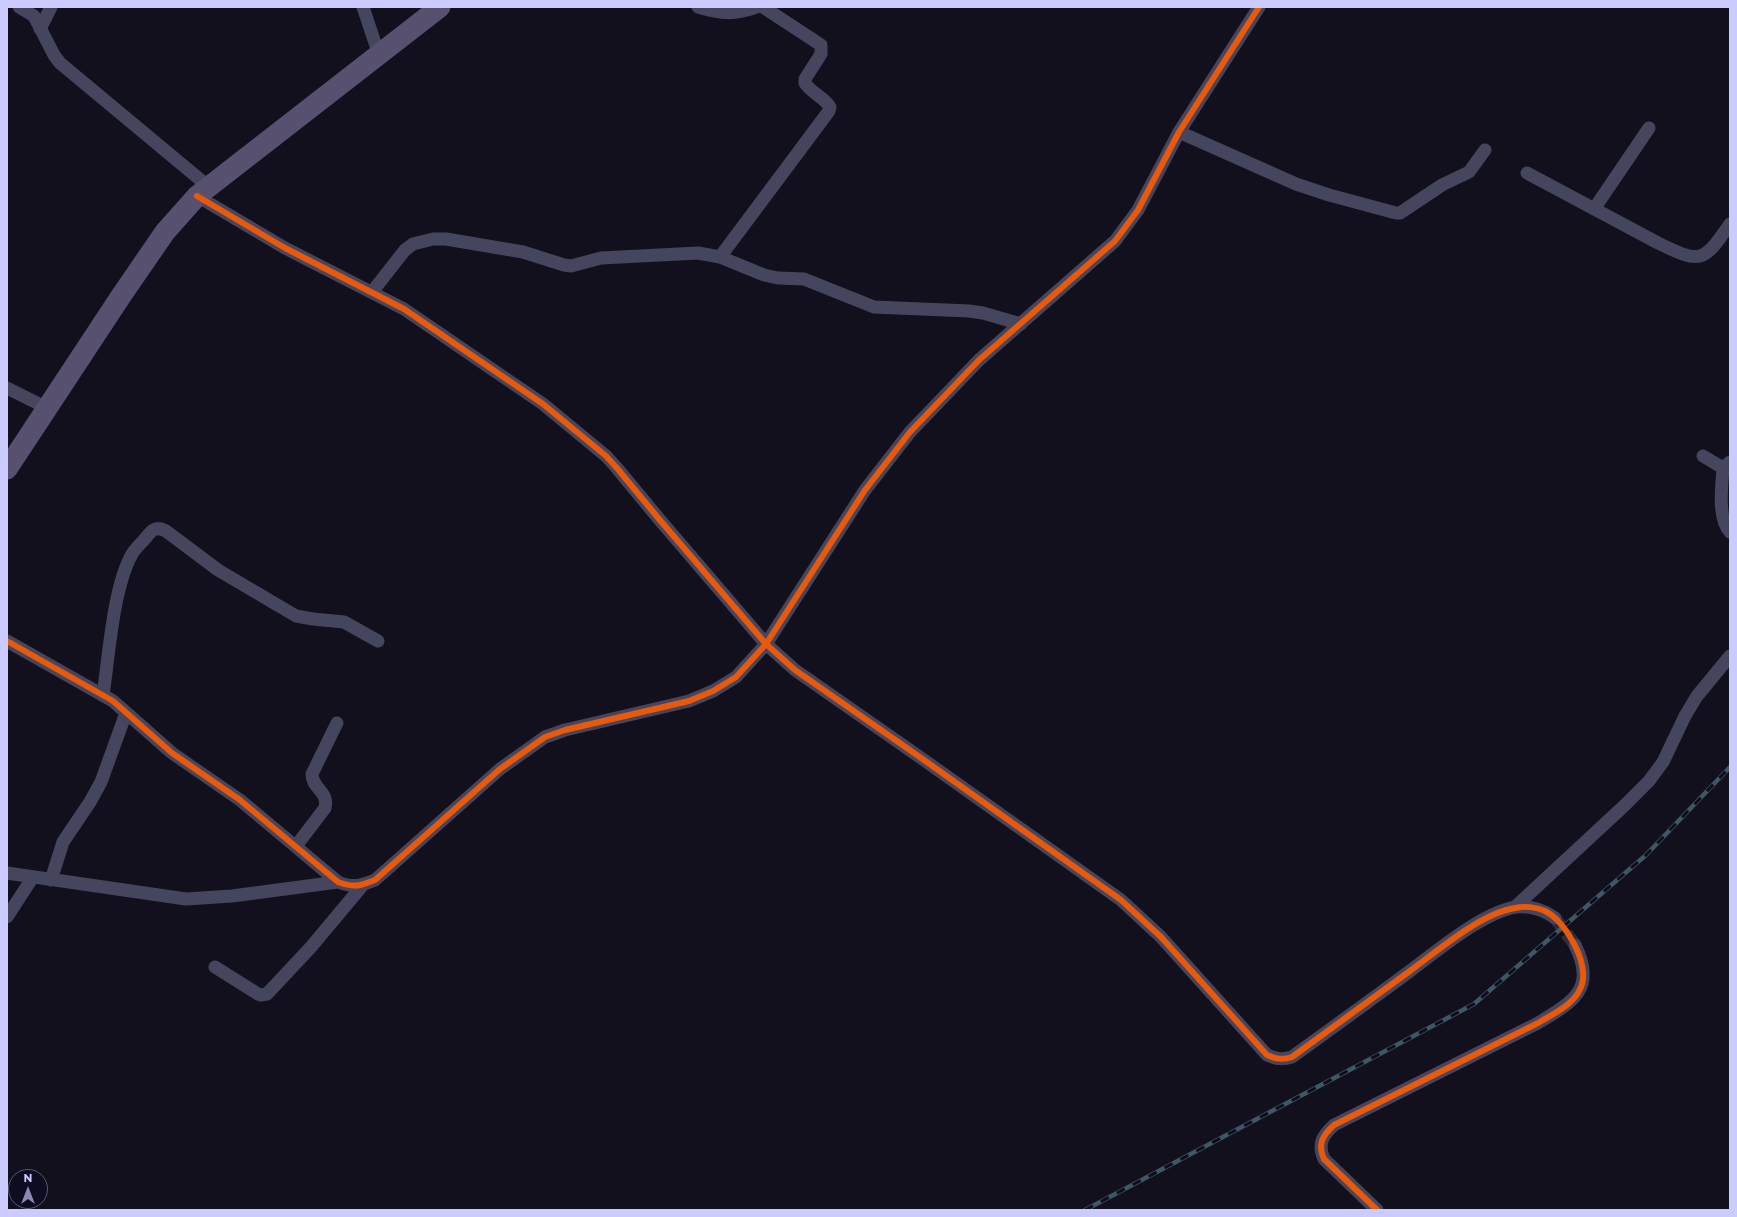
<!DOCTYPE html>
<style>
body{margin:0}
#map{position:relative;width:1737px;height:1217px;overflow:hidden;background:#11101c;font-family:Montserrat,sans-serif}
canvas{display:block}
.frame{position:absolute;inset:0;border:8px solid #cbcbff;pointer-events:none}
.north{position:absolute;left:8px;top:1169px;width:40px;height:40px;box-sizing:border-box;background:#0d0c20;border:1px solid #595879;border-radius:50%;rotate:0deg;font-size:11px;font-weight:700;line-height:16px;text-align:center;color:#cbcbff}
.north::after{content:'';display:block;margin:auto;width:14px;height:18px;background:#8a8ab0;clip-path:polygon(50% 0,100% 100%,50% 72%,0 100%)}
</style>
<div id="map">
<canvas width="1737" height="1217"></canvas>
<div class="frame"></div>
<div class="north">N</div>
</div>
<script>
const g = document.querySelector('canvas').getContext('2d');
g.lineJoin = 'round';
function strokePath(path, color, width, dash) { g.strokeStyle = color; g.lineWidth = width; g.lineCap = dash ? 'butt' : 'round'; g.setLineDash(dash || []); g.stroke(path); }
const minorTunnel = new Path2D(`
 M1555 918 1575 945`);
const minor = new Path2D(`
 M19 7 34 16 54 55 60 63 209 187
 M363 7 379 55
 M698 7C721 14 735 15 757 7
 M40 29 51 7
 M1179 132 1296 184 1329 195 1396 213H1400L1442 185 1469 172 1485 150
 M1527 173 1658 243C1701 264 1703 263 1730 224
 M197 196 285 248 404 309 543 404 606 456 616 467 659 519 766 644 795 670 924 760 1121 900 1161 937 1267 1055C1276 1059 1282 1060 1292 1057 1332 1028 1371 1000 1410 971 1437 951 1483 912 1516 907 1531 906 1543 909 1555 918
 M1594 209 1649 128
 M720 257 829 111 830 107C824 97 811 93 805 83V79L821 54V45L763 7
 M372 292 405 250 413 244 433 239H446L523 252 564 265 571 266 601 258 698 253 720 257 764 275 778 278 804 279 874 307 969 311 983 313 1021 324
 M7 388 47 408
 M1703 456 1723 468 1730 462
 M1723 468C1722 486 1717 518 1730 532
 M7 641 113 701 172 753 240 800 338 882C354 888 360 886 375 880L500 769 545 737 565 730 689 701 713 691 736 677 766 644 865 490 910 432 979 360 1115 241 1138 210 1179 132 1259 7
 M103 695C109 655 113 588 132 554 135 549 140 544 144 540 151 531 155 525 166 531L218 570 296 616 313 619 344 622 378 641
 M296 846 325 808C329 791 312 789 312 774L337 723
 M7 873 186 899 232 896 338 882
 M51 880 63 842 90 802 101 782 126 713
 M1515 907 1625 805 1649 781 1663 762 1685 716 1697 696 1730 656
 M7 917 33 877
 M215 967 258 994 261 995 267 994 311 947 362 886
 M1377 1210 1324 1159C1317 1144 1323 1135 1334 1125L1538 1023C1573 1002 1597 989 1575 945`);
const primary = new Path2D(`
 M7 469 121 296 165 232 197 196 440 7`);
const rail = new Path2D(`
 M1085 1210 1474 1004 1646 855 1730 767`);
const cycleway = new Path2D(`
 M197 196 285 248 404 309 543 404 606 456 616 467 659 519 766 644 795 670 924 760 1121 900 1161 937 1267 1055C1276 1059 1282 1060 1292 1057 1333 1027 1374 997 1414 968 1441 948 1482 913 1515 908 1524 906 1536 907 1545 911 1565 920 1591 965 1581 987 1574 1005 1553 1014 1538 1023L1334 1125C1323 1135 1317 1144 1324 1159L1377 1210
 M7 641 113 701 172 753 240 800 338 882C354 888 360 886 375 880L500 769 545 737 565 730 689 701 713 691 736 677 766 644 865 490 910 432 979 360 1115 241 1138 210 1179 132 1259 7`);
strokePath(minorTunnel, '#2d2c3e', 13, [13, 6]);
strokePath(minor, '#45465d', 13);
strokePath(primary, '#58506f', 21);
strokePath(rail, '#3d5765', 4.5);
strokePath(rail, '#0d0c20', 3, [9]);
strokePath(cycleway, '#e8590c', 6);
</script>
